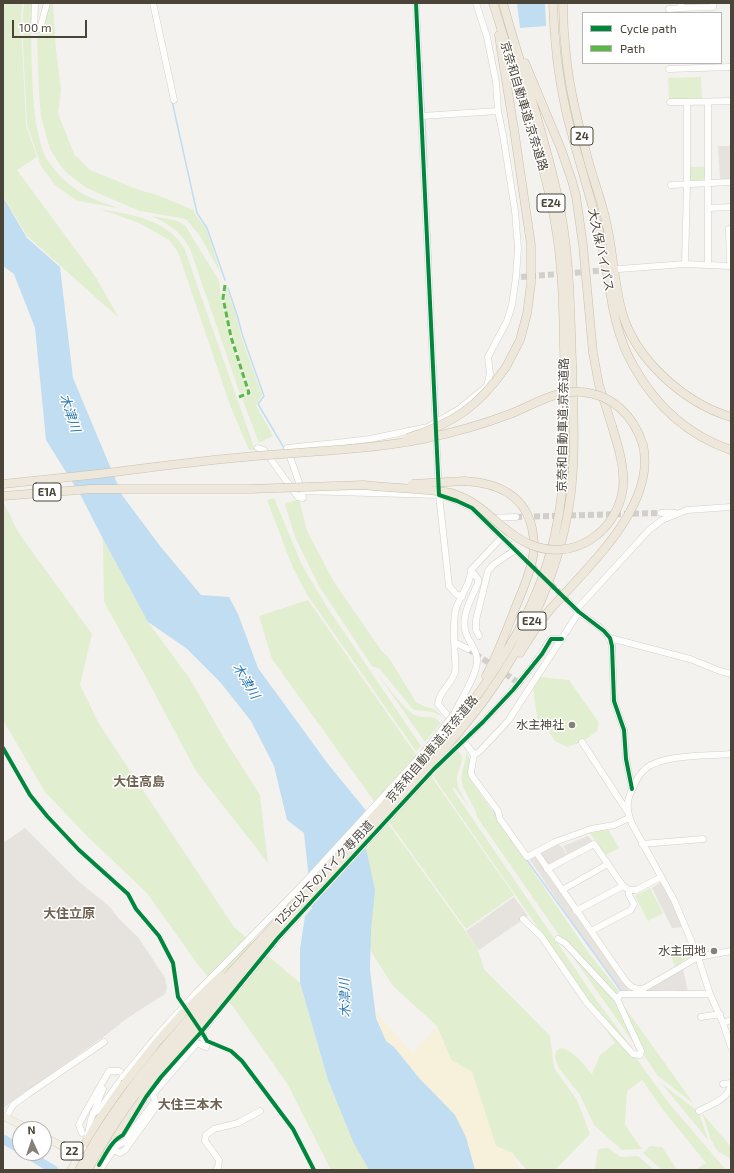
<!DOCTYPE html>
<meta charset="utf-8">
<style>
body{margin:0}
#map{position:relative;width:734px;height:1173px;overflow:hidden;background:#f4f2ee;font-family:"Exo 2",sans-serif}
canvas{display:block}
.frame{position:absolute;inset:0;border:4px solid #4b4439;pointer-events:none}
.legend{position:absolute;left:582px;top:12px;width:140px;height:52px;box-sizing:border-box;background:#fff;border:1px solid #b7b4b0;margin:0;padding:5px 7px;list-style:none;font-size:12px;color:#4b4439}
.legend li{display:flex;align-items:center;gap:8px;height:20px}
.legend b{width:20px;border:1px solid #b7b4b0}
.north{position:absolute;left:12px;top:1121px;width:40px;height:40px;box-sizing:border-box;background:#fff;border:1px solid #b7b4b0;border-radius:50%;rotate:357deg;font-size:11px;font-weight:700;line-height:16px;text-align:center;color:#4b4439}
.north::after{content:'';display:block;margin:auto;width:14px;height:18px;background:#868178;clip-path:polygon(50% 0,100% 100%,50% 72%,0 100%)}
.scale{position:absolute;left:12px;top:20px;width:75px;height:18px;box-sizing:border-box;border:2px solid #4b4439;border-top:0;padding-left:5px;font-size:12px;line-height:14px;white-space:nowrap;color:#4b4439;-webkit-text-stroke:3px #fff;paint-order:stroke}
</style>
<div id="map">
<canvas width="734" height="1173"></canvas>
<div class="frame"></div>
<ul class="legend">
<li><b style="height:5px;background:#00873e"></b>Cycle path</li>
<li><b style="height:5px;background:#58b947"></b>Path</li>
</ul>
<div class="north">N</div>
<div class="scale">100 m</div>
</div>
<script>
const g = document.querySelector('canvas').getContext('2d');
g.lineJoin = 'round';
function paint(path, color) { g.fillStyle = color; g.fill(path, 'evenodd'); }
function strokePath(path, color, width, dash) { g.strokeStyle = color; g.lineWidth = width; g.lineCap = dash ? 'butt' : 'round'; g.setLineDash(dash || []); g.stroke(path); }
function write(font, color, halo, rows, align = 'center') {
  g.font = font + ' "Exo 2","Noto Sans JP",sans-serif'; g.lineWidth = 3; g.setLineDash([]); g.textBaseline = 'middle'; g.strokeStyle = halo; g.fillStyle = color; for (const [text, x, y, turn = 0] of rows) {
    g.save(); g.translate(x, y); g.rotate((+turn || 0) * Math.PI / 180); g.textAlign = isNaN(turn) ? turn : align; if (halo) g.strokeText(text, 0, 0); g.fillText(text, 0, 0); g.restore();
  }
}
const industrial = new Path2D(`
 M25 828 77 880 110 907 118 918 138 937 165 978 167 988 165 994 126 1019 106 1035 3 1108V843Z`);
const green = new Path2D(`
 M3 3H22L21 24 26 125 37 157 17 170 95 276 119 318 27 236 3 196Z
 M24 3H32C31 25 31 48 32 70 33 98 34 127 44 154 49 165 64 181 74 188 87 198 103 202 118 208L89 203 76 200 55 185 41 166 27 124 22 26Z
 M50 3H53L56 50 61 90 58 113 74 154 90 170 139 190 157 195 194 210 195 214 206 228 221 274 200 236 186 219 140 211 107 197 85 187 68 174 60 165 50 149 41 117 39 93 37 36 41 33Z
 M701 77 702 99H669L668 78Z
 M689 167H705L704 181 690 182Z
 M100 209C130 214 170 220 185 250L255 450H249L230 405 178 252 169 240 139 223Z
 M152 216 174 220 185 225 219 281 221 299 229 336 247 391 240 394 190 249C180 230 169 225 152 216Z
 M226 286 237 318 241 336 262 395 256 405 273 436 259 443 242 398 252 394C243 366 221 314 226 286Z
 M274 498 302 565 327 607 421 746 416 751 308 596 293 568 267 500Z
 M299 499 307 531 334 582 381 650 389 658 416 702 426 707 434 709 443 717 433 712 414 710 410 706 380 669 372 666 319 586 295 537 285 504Z
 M3 501 18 532 92 634 80 685 99 724 234 927 300 983 328 1080 354 1144 369 1170H331L288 1085 237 1012 196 962 147 893 88 837 45 792 3 720Z
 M103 539 148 622 190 679 225 740 260 795 268 863 196 771 147 679 104 602Z
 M308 600 514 895 466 929 272 659 259 616Z
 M377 673C386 684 403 709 415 715 425 720 430 712 441 723L425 742Z
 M540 677 569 680 599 723 597 731 582 742 567 747 555 741 548 730H541L537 717 533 687Z
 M458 751C467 760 458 767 457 777 456 789 466 801 472 811L454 787 453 790 595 998 632 1048 590 1003 433 776Z
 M466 752C473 762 468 766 469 777L588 952 619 991 615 994 561 938 477 817C475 805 465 795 462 783 459 773 467 763 466 752Z
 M387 822 477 947 484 969 550 1036 554 1068 577 1100 590 1134 555 1170H527L513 1154 496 1146 472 1072 451 1060 437 1026 393 986 370 950 366 850Z
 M608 829 619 848 606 855 590 833Z
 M650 888 663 913 648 921 635 896Z
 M688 944 692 954 675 967 669 950Z
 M570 953 616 1000 638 1049Z
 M621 1002 694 1104 658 1076 644 1056 645 1051Z
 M591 1008 637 1059 667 1101 726 1170H695L706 1163 664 1111 642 1080 627 1091 625 1125 642 1149 622 1150 594 1125 580 1095 559 1068 555 1058 556 1051 561 1048C575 1051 583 1064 592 1074L600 1055 615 1043Z
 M661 1083 695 1109 699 1113 708 1140Z
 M702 1113 731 1147V1159L719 1152 713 1145 714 1143 711 1140Z
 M650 1146 662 1147 677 1170H662L643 1153Z
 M608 1148 621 1157 638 1156 654 1170H595L598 1149Z`);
const sand = new Path2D(`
 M375 1011 413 1053 437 1026 451 1060 472 1072 496 1146 513 1153 519 1170H475L466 1137 394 1047 386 1041Z`);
const parking = new Path2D(`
 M718 146H731V179H720Z
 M588 836 593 842 568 856 563 846Z
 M558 844 562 847 567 856 550 865 547 864 540 853Z
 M536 856 629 990 623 992 589 947 530 860Z
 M661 882 666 888 683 927 672 928 652 888Z
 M514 897 528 916 479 950 466 931Z
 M683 968 688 992 674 990 645 991Z`);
const water = new Path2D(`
 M517 3H545L546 26 520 28Z
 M3 197 27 238 60 267 73 378 122 495 160 546 201 595 229 597 238 614 258 668 328 764 382 830 366 848 375 890 371 930 370 970 376 1018 386 1041 394 1047 419 1078 455 1115 466 1137 475 1170H369L354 1144 328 1080 300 983V949L305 916 312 908 304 833 287 820 274 766 251 721 220 682 186 648 148 622 103 539 81 496 46 440 35 328 14 274 3 266Z`);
const stream = new Path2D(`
 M422 63 424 111
 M172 101 197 213 207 228 225 280
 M425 117 427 167
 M428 205 431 261
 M228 288 238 318 242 334 264 396 258 404 284 448
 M436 366 438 416
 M615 645V659
 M493 809 496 816
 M526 859 622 992`);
const river = new Path2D(`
 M3 1139 20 1149
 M26 1153 54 1170`);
const minorTunnel = new Path2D(`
 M521 277 609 270
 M516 517 661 513
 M525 559 569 602
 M468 649 522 685`);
const minor = new Path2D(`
 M153 3 174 100
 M416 3 439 495 457 501 472 508 525 559
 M681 3V8L713 7V3
 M669 9 681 8
 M34 30H37L41 25 47 3
 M34 30 35 3
 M669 69 731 67
 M670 102H687
 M708 102V265
 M422 116 498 111
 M671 185 731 182
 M708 208 731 207
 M729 229 730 266
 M685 264 687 185V102L731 101
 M619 269 685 264 731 266
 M258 448 264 450 298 497 303 498 302 491 287 448 336 443 370 439 428 427 459 409 487 386 490 374 488 357 507 321 512 305 516 277 518 248 515 211 503 135 498 111 496 82 487 37 476 3
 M302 491 439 495 449 586 456 594 462 597
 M661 513H675
 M490 518 516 517
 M569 602C573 606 576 610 581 614 593 623 609 630 612 646L614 701 624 730 626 759 632 789
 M576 610 649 530 662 520 687 510 731 507
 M479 636 476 630V620L488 571 493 565 515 550
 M610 638 690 659 720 671 731 674
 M454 642 468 649
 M454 714C460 701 477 675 477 661 478 653 471 644 468 638 458 619 471 600 478 583V579L471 570
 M447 715 438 704C439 691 452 684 455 672 456 667 455 661 455 656 454 642 453 627 455 613 457 598 471 586 471 570L502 537
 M467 737C494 712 520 684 541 654 545 649 547 643 551 639H562
 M582 742 627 811
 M466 744 474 755 480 751 508 721 579 612
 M731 754C707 756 661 754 644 770 639 775 636 780 634 786 626 800 626 809 632 824L674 900 698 957 710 994 723 1023 731 1047
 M474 755 471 772 472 776 498 811 500 819 527 857 555 842 591 829 614 825 629 818
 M642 844 703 839
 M536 852 625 980C630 987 634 989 643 989L698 957 731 951
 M547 869 594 844 623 886 629 890H636L661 877
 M562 890 608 864
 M576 911 623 886
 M523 919 541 936 587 1003 633 1054 640 1055 641 1051 617 999 565 943 558 939
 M591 931 631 910 634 904 629 895V890
 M617 999 621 994H710
 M701 1017 720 1014
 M723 1023 731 1020
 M723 1084 731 1083
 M699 1111C711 1104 726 1101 731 1086
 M93 1113 99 1110 123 1077
 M6 1117 13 1105 28 1094 104 1042
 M133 1118 146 1097
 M82 1133 79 1125 81 1120 109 1071H119L129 1078
 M116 1151 120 1153 125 1150 156 1107 155 1101
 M107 1152 116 1138 120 1136
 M79 1155 86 1143 91 1119 103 1089
 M100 1170 116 1146 124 1142 155 1101 153 1094 197 1043 206 1047 207 1044 202 1037 203 1034
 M216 1170 218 1167 219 1160 205 1141 206 1135 214 1129 238 1123 260 1111`);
const major = new Path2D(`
 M3 1116 29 1129
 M44 1137 99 1165 97 1170
 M71 1170 79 1155`);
const highway = new Path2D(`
 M553 3C554 39 558 76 566 111 576 154 591 196 601 240 610 281 611 327 633 365 655 405 687 435 731 450
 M563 3C563 20 564 37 566 54 569 87 577 120 586 152 591 173 599 193 604 213 613 245 613 279 622 312 635 359 684 403 731 417
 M499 35 501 49 514 129 531 245V283L527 314 520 340 506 367
 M525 63 561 149 572 181 576 196 583 245 593 353 599 385 612 426
 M465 481C497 483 524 494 532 528 534 538 535 546 533 556 530 576 520 595 513 614 505 634 497 656 486 676
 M3 484 89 475
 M3 496 91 489
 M520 653C529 639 537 625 548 612 585 569 657 507 643 445
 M430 755C480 696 528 630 550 554 566 498 566 444 565 387 563 332 565 277 555 223 549 187 539 153 528 118 517 80 505 41 493 3
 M434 761C451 741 469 721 485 699 529 639 562 566 571 492 576 449 573 405 572 363 570 307 570 252 558 198 544 132 521 68 503 3
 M116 1138 143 1095
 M86 1143 98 1121 124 1084`);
const minorBridge = new Path2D(`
 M239 986 278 938 434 769 467 737
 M195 1039 213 1018
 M123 1077 162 1030 196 993 303 884 424 752 454 714`);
const highwayBridge = new Path2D(`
 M407 438C453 424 479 406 506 367
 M89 475C149 468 209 459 269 455 321 451 372 449 423 439 452 433 481 425 510 414 533 405 555 390 581 392 612 394 634 416 643 445
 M412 484 465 481
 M91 489H249L364 485C388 488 412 488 436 491 442 492 449 492 454 494 484 503 501 532 529 544 572 563 617 533 623 488 625 467 618 446 612 426
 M124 1084 158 1041 183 1013 221 976
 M143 1095 240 980
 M79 1170C124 1084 193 1014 258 943 316 881 373 818 430 755
 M88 1170C132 1084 202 1016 266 945 322 884 378 823 434 761`);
const quiet = new Path2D(`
 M225 285 223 298 231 337 249 393 239 397`);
const cycleway = new Path2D(`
 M416 3 439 495 457 501 472 508 579 612 604 631 610 638 612 646 614 701 624 730 626 759 632 789
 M3 748 30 795 47 816 79 850 128 894 136 909 159 936 173 963 178 997 203 1034 207 1041 231 1051 242 1061 293 1129 314 1170
 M99 1165C106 1154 111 1141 123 1135L146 1097 161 1077 203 1030 278 938 434 769 483 722 513 690 542 654 551 639H562`);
const markers = [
 [572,725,4,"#868178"],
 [714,951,4,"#868178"]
];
const shields = [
 [582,136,22],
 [551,203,28],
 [47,492,28],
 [532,621,28],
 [72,1151,22]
];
const shieldNames = [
 ["24",582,136],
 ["E24",551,203],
 ["E1A",47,492],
 ["E24",532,621],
 ["22",72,1151]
];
const streetNames = [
 ["京奈和自動車道;京奈道路",524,106,73],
 ["大久保バイパス",601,250,78],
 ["京奈和自動車道;京奈道路",563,425,-89],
 ["京奈和自動車道;京奈道路",432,749,-50],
 ["125cc以下のバイク専用道",324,873,-47]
];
const poiNames = [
 ["水主神社",564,725],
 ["水主団地",706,951]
];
const waterNames = [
 ["木津川",70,413,72],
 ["木津川",246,681,59],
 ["木津川",345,998,-92]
];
const neighbourhoodNames = [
 ["大住高島",139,782],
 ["大住立原",69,914],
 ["大住三本木",190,1105]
];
paint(industrial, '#e6e2de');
paint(green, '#e1eecf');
paint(sand, '#f7f0da');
paint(parking, '#e6e3df');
paint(water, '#c0ddf1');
strokePath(stream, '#c0ddf1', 1.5);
strokePath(river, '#c0ddf1', 9);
strokePath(minorTunnel, '#d2cfca', 6, [6, 3]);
strokePath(minor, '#d2d0cb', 7);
strokePath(major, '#d6cebb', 8);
strokePath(highway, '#ccbfa9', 9);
strokePath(minor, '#fdfdfc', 6);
strokePath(major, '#f2efe6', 7);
strokePath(highway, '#ede8db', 8);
strokePath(minorBridge, '#d2d0cb', 7, []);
strokePath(highwayBridge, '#ccbfa9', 9, []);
strokePath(minorBridge, '#fdfdfc', 6);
strokePath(highwayBridge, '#ede8db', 8);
strokePath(quiet, '#58b947', 3, [6, 3]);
strokePath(cycleway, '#00873e', 4);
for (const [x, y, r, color] of markers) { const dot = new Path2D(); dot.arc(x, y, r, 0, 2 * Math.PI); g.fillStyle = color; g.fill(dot); strokePath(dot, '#fff', 1.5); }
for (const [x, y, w] of shields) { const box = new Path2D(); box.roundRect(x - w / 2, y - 9, w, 18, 3); g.fillStyle = '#fff'; g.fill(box); strokePath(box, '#4b4439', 1); }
write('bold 11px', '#4b4439', null, shieldNames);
write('12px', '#4b4439', '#fff', streetNames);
write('12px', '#4b4439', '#fff', poiNames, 'right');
write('italic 13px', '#2e7ab2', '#fff', waterNames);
write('bold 13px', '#6e6250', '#fff', neighbourhoodNames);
</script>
